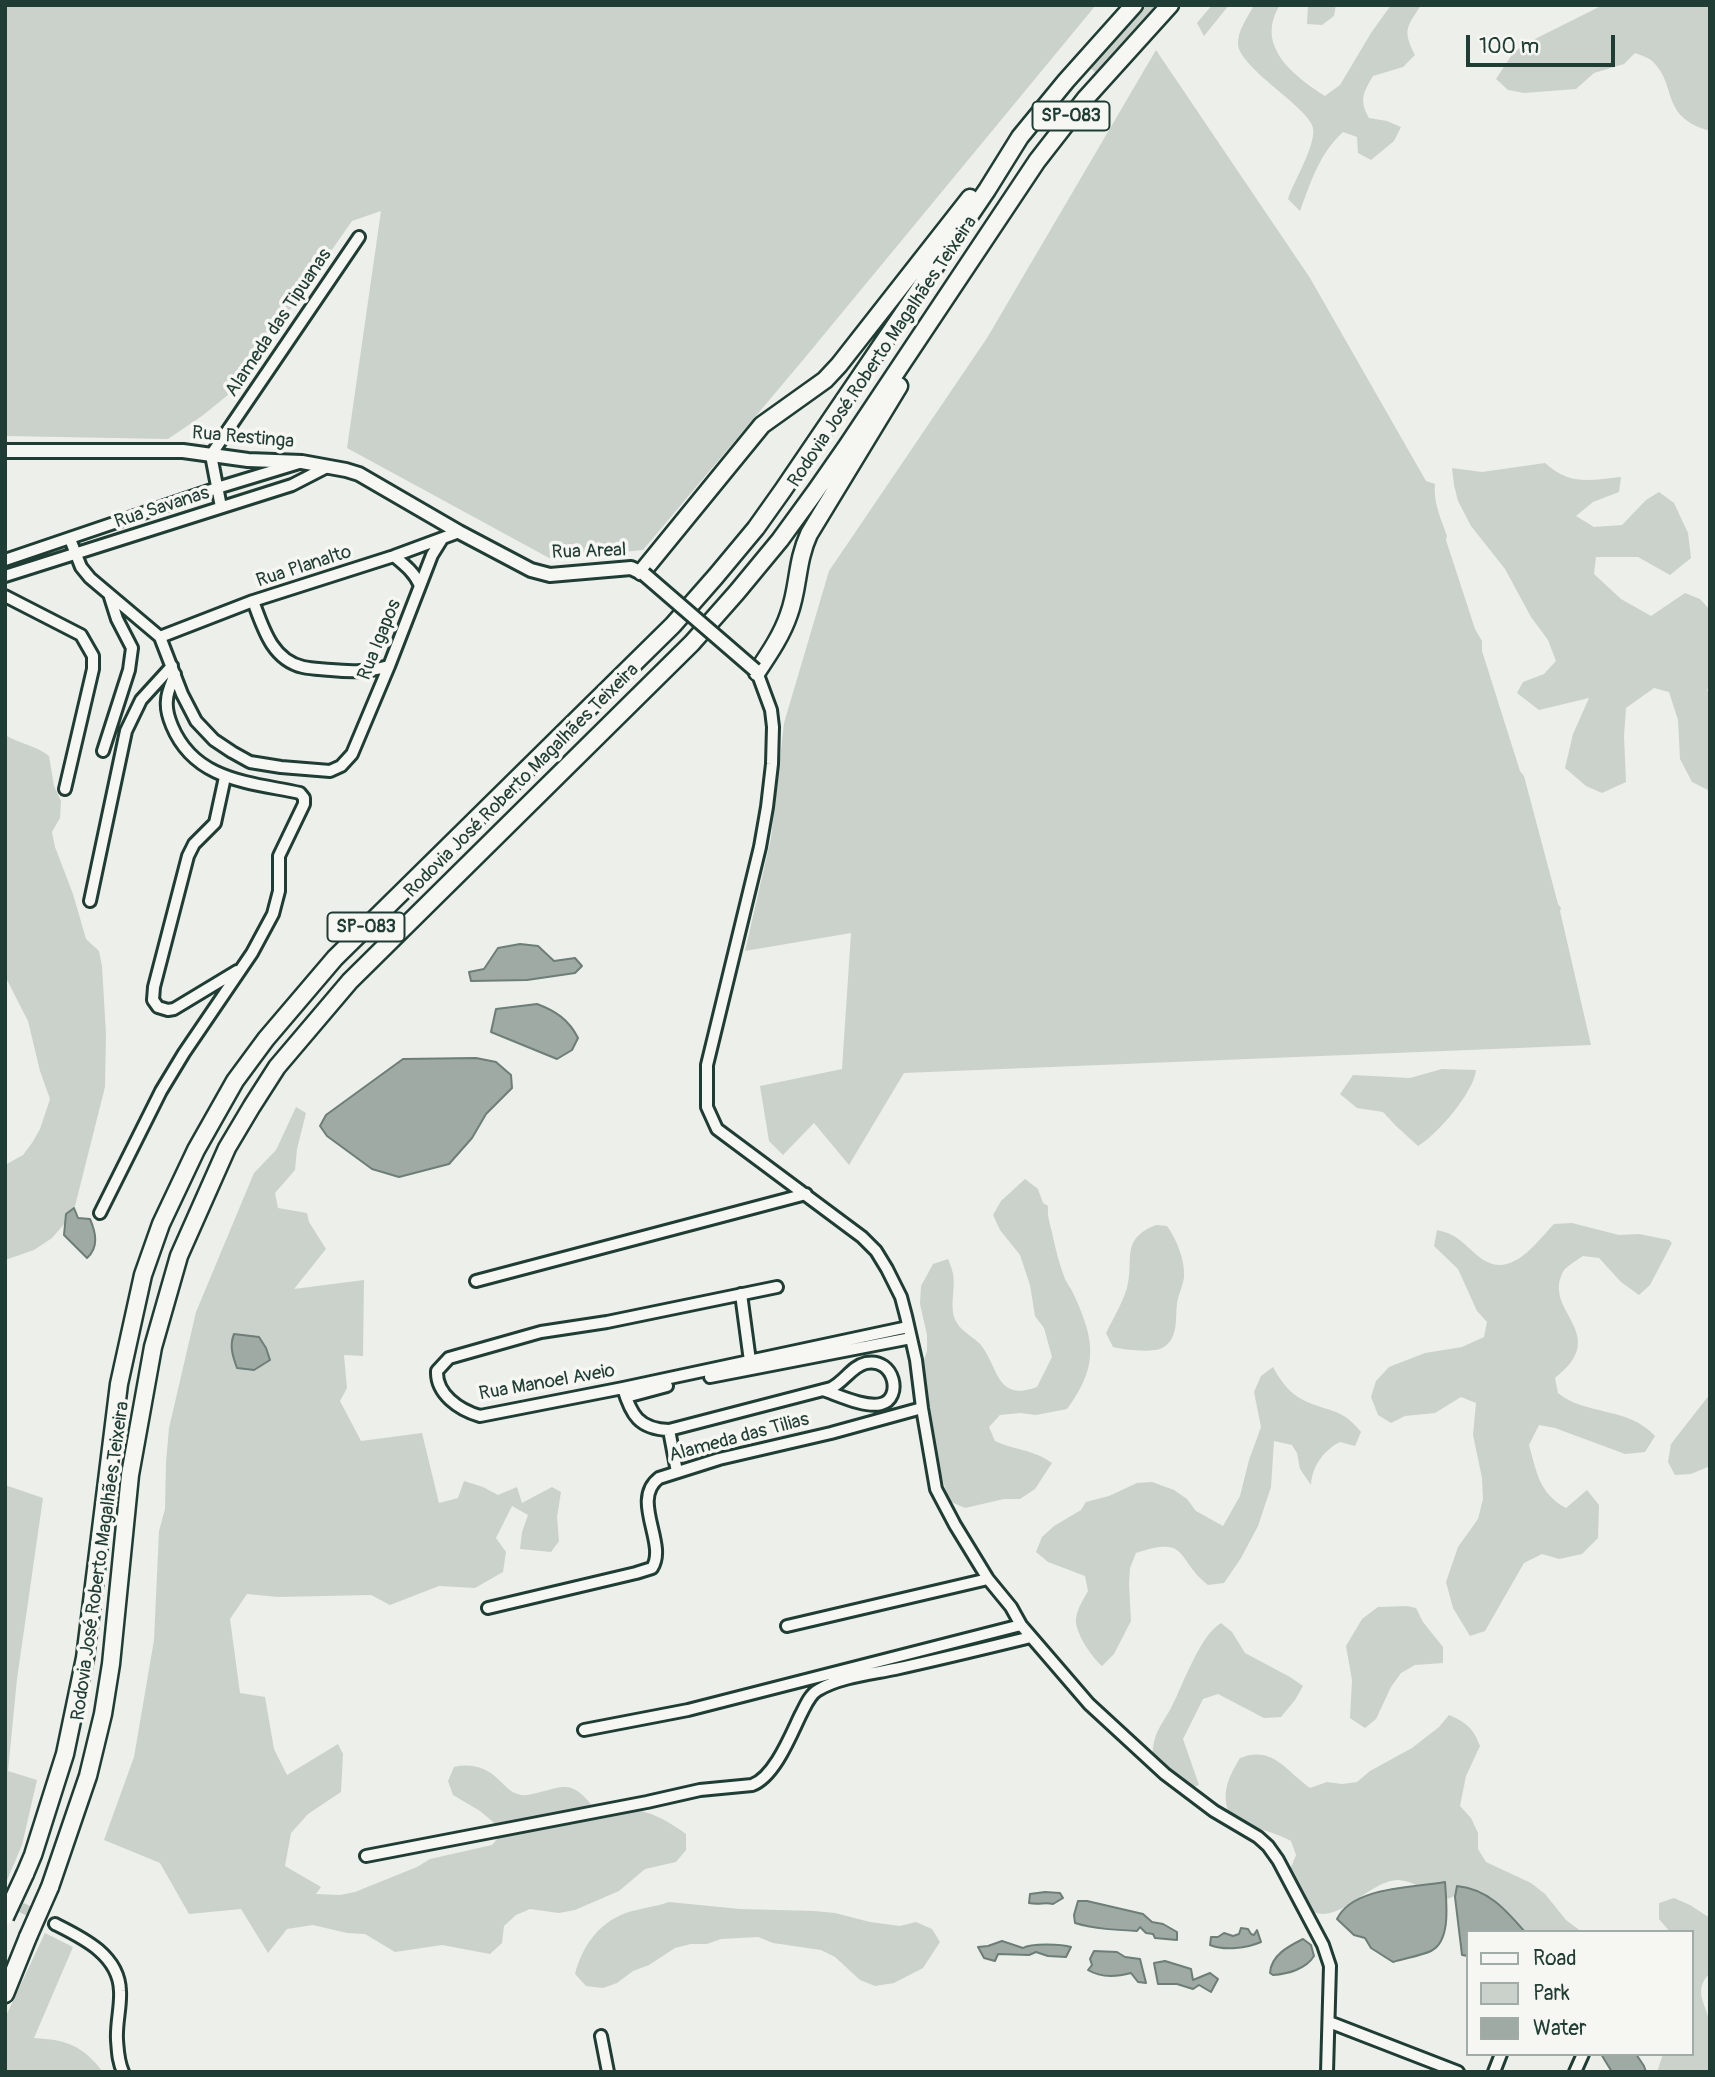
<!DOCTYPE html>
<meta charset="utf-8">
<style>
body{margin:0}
#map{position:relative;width:1715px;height:2077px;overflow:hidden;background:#edefea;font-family:Pangolin,sans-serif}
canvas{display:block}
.frame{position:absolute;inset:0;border:7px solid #1f3d34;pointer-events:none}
.legend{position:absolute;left:1466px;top:1930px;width:228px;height:126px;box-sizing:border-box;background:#f6f6f2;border:2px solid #a0aca6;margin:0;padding:9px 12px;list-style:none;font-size:21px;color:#1f3d34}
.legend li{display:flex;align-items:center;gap:14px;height:35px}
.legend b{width:35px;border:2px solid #a0aca6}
.scale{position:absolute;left:1466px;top:35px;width:149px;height:32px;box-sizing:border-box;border:4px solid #1f3d34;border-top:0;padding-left:9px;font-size:21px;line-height:24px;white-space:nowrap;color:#1f3d34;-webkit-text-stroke:5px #f6f6f2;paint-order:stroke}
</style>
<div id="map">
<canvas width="1715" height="2077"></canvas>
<div class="frame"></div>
<ul class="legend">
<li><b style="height:9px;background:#f6f6f2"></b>Road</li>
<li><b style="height:19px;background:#cbd2cc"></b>Park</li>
<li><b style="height:19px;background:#9faaa4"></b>Water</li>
</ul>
<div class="scale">100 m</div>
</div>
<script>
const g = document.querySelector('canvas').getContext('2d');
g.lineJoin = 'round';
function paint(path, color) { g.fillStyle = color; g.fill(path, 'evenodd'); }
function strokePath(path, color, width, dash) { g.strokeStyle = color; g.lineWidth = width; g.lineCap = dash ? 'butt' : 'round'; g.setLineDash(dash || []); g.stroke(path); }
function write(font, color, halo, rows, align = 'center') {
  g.font = font + ' Pangolin,sans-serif'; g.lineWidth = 7; g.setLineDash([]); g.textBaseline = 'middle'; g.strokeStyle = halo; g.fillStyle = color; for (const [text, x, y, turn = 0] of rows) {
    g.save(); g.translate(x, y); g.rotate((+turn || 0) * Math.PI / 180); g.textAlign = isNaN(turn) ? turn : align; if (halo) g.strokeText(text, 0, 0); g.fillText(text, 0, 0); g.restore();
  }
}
const green = new Path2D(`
 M5 5H1096L803 360 643 550 551 559 347 448 381 211 352 221 234 390 202 416 168 439 5 436Z
 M1141 5H1161L1096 73 1087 65Z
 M1212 5H1229L1204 36 1197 23Z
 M1254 5H1280C1254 46 1294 76 1325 96L1340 85 1371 33 1391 5H1421C1407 27 1402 30 1415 55L1403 67 1373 76C1363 93 1359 100 1369 118L1387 121 1401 127 1394 141 1371 160 1358 153 1357 137 1343 132C1319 154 1311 182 1300 211L1288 199C1294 180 1316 146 1313 128 1311 120 1303 113 1297 107 1283 93 1240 63 1238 45 1237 31 1248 17 1254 5Z
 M1308 5H1336L1334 16 1322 25 1307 24Z
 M1603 5H1710V131C1658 116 1679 85 1651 60 1647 57 1640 55 1635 53L1624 64 1594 73 1576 89 1524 93 1508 90 1496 79 1513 53 1525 44Z
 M1156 50 1310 278 1426 481 1435 484C1433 502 1441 519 1447 536L1446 540 1475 629 1482 641V651L1520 771 1524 776 1558 904 1561 908 1560 911 1591 1045 904 1073 849 1165 814 1123 783 1155 769 1141 760 1086 842 1069 851 933 745 951 771 838 784 723 829 571 987 338Z
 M1545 463C1570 486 1590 480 1621 477L1619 492 1593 502 1576 516 1594 527 1622 525 1646 500 1659 492 1674 503 1688 533 1691 558 1670 575 1638 557H1596L1594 574 1621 599 1651 616 1685 593 1700 599 1710 610V688L1707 689 1710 699V791L1692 782 1680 759 1678 720 1669 692 1654 688 1626 708 1624 736 1626 782 1602 793 1586 786 1565 768 1573 734 1589 698 1539 710 1517 693 1523 682 1544 674 1556 661 1548 640 1531 617 1505 569 1471 526 1458 501 1454 485 1452 468 1482 472Z
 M5 735C20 744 35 745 49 756L54 786 61 801 60 818 52 832 55 847 73 894 86 939 99 951 102 966 106 1034 105 1087 73 1214 52 1238 34 1250 5 1260V1165L23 1155 32 1143 40 1129 50 1099 40 1071 28 1021 5 976Z
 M1442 1069 1476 1070C1474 1092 1437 1135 1418 1146L1396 1126 1383 1112 1357 1108 1340 1094 1353 1075 1410 1078Z
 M296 1107 306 1113 297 1149 295 1170 275 1193 278 1208 307 1213 309 1222 326 1249 294 1289 364 1280 363 1356 344 1355 347 1388 340 1401 361 1441 422 1433 439 1503 458 1498 464 1481 483 1487 498 1495 517 1487 522 1503 552 1487 561 1492 557 1517 559 1541 551 1552 520 1549 522 1532 528 1515 512 1506 496 1538 506 1552 503 1572 475 1588 439 1586 390 1605 371 1595 278 1597 247 1594 230 1619 240 1693 265 1697 274 1749 287 1775 338 1744 343 1754 341 1792 308 1814 291 1833 285 1866 321 1887 316 1894 340 1895 355 1892 417 1867 430 1859 492 1845 504 1831 480 1811 453 1795 448 1781 454 1767C471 1763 486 1767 499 1780 507 1787 509 1792 521 1795 526 1796 531 1794 537 1793 566 1785 573 1781 593 1807 634 1807 652 1809 686 1834V1850L676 1862 645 1869 619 1891 575 1910 559 1913 530 1909 516 1915 504 1926 502 1943 490 1954 442 1945 395 1952 365 1934 347 1933 313 1925 287 1929 268 1953 241 1909 189 1914 160 1863 104 1840 134 1757 154 1640 159 1531 165 1509 166 1462 169 1428 196 1312 254 1173 276 1150Z
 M1025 1179 1038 1189 1043 1203 1048 1206C1047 1218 1051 1226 1053 1237 1056 1251 1060 1266 1065 1279 1067 1284 1071 1288 1073 1293 1095 1340 1099 1366 1067 1409L1036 1415 1020 1413 1000 1415 989 1427 995 1441C1014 1450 1035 1450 1052 1463L1035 1489 1020 1499H1004L965 1508 949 1501 936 1457 922 1398 924 1383 922 1366 927 1351V1335L920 1304 921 1286 933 1264 948 1259C950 1264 952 1269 953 1274 956 1290 948 1309 957 1323 962 1332 974 1337 981 1345 999 1368 996 1402 1037 1387L1052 1357 1044 1328 1035 1316 1030 1285 1020 1255 1000 1230 993 1215 1001 1201Z
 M1572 1223 1619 1235 1639 1234 1669 1240 1672 1243 1650 1285 1639 1295 1621 1282 1599 1258 1583 1256C1577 1260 1570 1264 1565 1269 1562 1272 1562 1275 1560 1279 1550 1315 1609 1336 1555 1378L1558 1393C1586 1416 1627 1406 1655 1436L1645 1452 1625 1454 1555 1428 1539 1425 1529 1445C1537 1473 1539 1493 1566 1508L1587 1490 1599 1505 1598 1538 1582 1554 1559 1559 1542 1554 1524 1563 1485 1631 1470 1636 1453 1608 1446 1582 1458 1547 1478 1519 1483 1499 1482 1478 1473 1435 1476 1403 1461 1397 1435 1413 1405 1416 1391 1423 1378 1415 1371 1397 1376 1381 1389 1367 1425 1353 1462 1347 1484 1337 1487 1322 1477 1311 1458 1269 1434 1246 1437 1230C1459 1235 1461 1242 1478 1256 1509 1282 1534 1245 1554 1224Z
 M1156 1225 1167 1226C1177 1240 1185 1260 1184 1277 1183 1286 1178 1295 1177 1304 1175 1319 1179 1339 1162 1348 1152 1353 1124 1350 1113 1347L1106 1333C1113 1319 1122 1304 1127 1288 1135 1259 1119 1240 1156 1225Z
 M1273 1367C1280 1380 1289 1393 1303 1400 1329 1413 1340 1406 1361 1432L1355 1446 1340 1442C1324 1450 1312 1466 1311 1485L1300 1469 1297 1453 1292 1445 1274 1441 1271 1487 1258 1526 1241 1558 1224 1583 1208 1585C1175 1559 1190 1535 1136 1553L1130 1568 1129 1584 1131 1621 1114 1654 1102 1666C1092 1657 1078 1637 1076 1623 1075 1612 1083 1600 1088 1591L1085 1576 1048 1562 1036 1552 1042 1537 1054 1526 1081 1510 1086 1502 1109 1496 1137 1483 1152 1482 1174 1490 1187 1499 1196 1511 1223 1526 1240 1496 1249 1460 1261 1427 1254 1392 1261 1376Z
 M1710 1394V1466L1691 1474 1675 1475 1668 1462 1671 1444Z
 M5 1485 43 1498 17 1679 8 1771 37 1780 22 1845 5 1885Z
 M1407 1606 1416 1608 1423 1622 1443 1647V1663L1415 1665 1401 1673 1391 1687 1376 1719 1365 1728 1350 1718 1352 1680 1346 1646 1362 1619 1378 1607Z
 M1221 1623 1232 1632 1245 1653 1290 1677 1303 1686 1295 1700 1281 1717 1264 1718 1218 1694 1203 1699 1183 1739 1199 1785 1185 1790C1172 1780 1156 1773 1153 1756 1152 1750 1154 1741 1156 1735 1160 1725 1167 1716 1172 1706 1183 1685 1200 1635 1221 1623Z
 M1449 1715C1466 1722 1474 1729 1480 1746L1466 1776 1460 1806 1471 1818 1478 1833V1849L1486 1862 1531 1883 1545 1894 1566 1920 1582 1932H1523L1459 1894 1445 1900C1431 1894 1415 1881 1399 1880 1368 1878 1330 1939 1302 1902 1296 1894 1293 1881 1289 1872L1296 1855 1291 1841C1271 1830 1250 1828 1230 1817 1221 1793 1227 1780 1240 1758 1273 1745 1286 1771 1310 1788L1327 1782 1342 1784 1357 1782 1370 1771 1412 1748 1439 1727Z
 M1674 1898 1690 1905 1710 1918V1973C1691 1992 1708 2005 1710 2026 1711 2041 1710 2057 1710 2072H1657L1663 2054H1692V1932H1670L1659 1919V1903Z
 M669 1902 740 1909 814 1911 835 1913 870 1922 900 1926 916 1922 932 1929 940 1942 923 1968 894 1983 875 1986 860 1980 835 1957 821 1950 773 1943 758 1937 721 1939 707 1944H691L675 1948 649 1965 633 1971 617 1983 603 1988 586 1986 575 1974C582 1947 598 1923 626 1913 640 1908 655 1907 669 1902Z
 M45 1933 73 1947 34 2038C67 2040 82 2045 103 2072H5V2018Z`);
const water = new Path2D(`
 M520 944 538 946 554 961 575 958 582 966 575 973 527 980 471 981 469 972 484 969 498 948Z
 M537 1004C556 1011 569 1020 578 1038L572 1050 557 1059 491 1032 496 1009Z
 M476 1058 496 1062 511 1075 512 1088 486 1114 472 1138 449 1164 399 1177 372 1169 327 1136 320 1126 326 1115 403 1059Z
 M74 1208 78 1218 90 1219C96 1233 99 1247 87 1258L64 1235 66 1214Z
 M234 1334 259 1337 266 1348 270 1360 254 1370 237 1368C233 1357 229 1346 234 1334Z
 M1445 1882C1446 1900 1452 1941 1431 1951 1420 1956 1406 1958 1393 1962L1371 1948 1365 1938 1354 1935 1337 1919C1353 1886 1414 1888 1445 1882Z
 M1457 1886C1488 1889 1506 1910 1525 1932H1468V1956L1462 1955 1455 1897Z
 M1045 1892 1060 1893 1063 1898 1053 1904C1045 1902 1039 1905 1029 1903L1030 1894Z
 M1078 1901H1087L1143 1914 1152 1922 1163 1924 1177 1932V1940L1155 1938 1153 1934 1146 1933 1140 1927 1137 1931C1116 1930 1095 1929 1075 1923L1074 1915Z
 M1241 1928 1248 1929 1251 1934 1254 1935 1257 1930 1261 1942C1247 1948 1225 1951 1210 1945L1211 1937H1218L1224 1933 1233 1936 1239 1934Z
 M1303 1939 1311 1945 1314 1956C1306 1969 1288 1974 1273 1975L1270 1973C1271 1955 1289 1946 1303 1939Z
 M1002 1941 1023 1948C1031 1943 1062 1944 1071 1947L1066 1957 1048 1956 1036 1952 1029 1955 998 1954 995 1961 984 1958 978 1947 988 1946Z
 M1094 1951 1117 1952 1125 1957 1140 1959 1146 1983 1138 1982 1131 1973C1116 1977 1101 1978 1088 1970L1092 1965 1090 1959Z
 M1165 1961 1191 1969 1193 1980 1210 1973 1218 1979 1211 1992 1199 1985 1193 1989 1177 1984H1158L1154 1963Z
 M1601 2054H1636L1644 2066 1646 2072H1612Z`);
const minorTunnel = new Path2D(`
 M8 1901 55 1924`);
const minor = new Path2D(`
 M221 507 211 455 359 237
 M70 539 81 567 90 578 160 637 182 694 196 721 214 740 232 752 250 762 281 767 330 771 341 766 352 754 389 666 432 555 442 539
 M394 556C405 565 415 573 420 586
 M5 560 217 488 299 463
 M5 576 292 485 327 467
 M5 596 81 635 93 656V669L65 789
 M253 601C263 628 272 660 303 667 312 669 322 669 331 670 352 672 369 672 389 666
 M160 637 253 601 394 556 459 532
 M757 672 771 710 773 727 772 764 767 807 760 847 707 1065V1107L717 1129 862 1237 876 1251 887 1269 901 1297 906 1316 916 1360 922 1408 936 1489 955 1525 988 1579 1011 1607 1021 1625 1089 1704 1165 1774 1214 1811 1258 1837 1268 1846 1278 1860 1323 1945 1330 1966 1327 2072
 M103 751 129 670 132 648 117 619 110 597
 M225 777 215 823 194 844 188 856 154 987 153 1000 158 1007 168 1010 174 1009 237 971
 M90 901 126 731 141 700 172 666
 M100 1213 161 1091 184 1053 252 953 273 914 279 891V856L304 804V798L300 793C249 782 195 781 172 726 169 719 166 708 167 700 167 692 172 682 175 674
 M476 1281 806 1194
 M777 1287 607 1322 541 1332 449 1358 437 1371C436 1394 459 1410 480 1416L623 1388 908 1327
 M741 1294 750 1361
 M710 1377 911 1338
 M623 1388C631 1415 639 1429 669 1430L831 1388C844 1382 852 1366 866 1363 895 1357 903 1399 881 1404 865 1408 838 1395 823 1390
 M626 1397 667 1386
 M669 1430 677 1472
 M488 1608 636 1573 652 1568C668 1544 630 1500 659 1478L719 1459 831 1433 922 1408
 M787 1626 988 1579
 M584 1730 688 1710 1021 1625
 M366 1856 647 1802 700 1790 752 1785C774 1777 790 1737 800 1716 805 1707 809 1695 818 1690 840 1677 871 1674 895 1669 941 1659 986 1648 1031 1637
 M55 1924C83 1938 119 1955 120 1991 121 2007 116 2023 117 2040 118 2052 118 2061 123 2072
 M1329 2022 1458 2072
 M601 2036 608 2072
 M1494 2072 1501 2054
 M1575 2072 1583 2054`);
const major = new Path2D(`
 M5 451H183L248 460 302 462 346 470 359 474 459 532 531 570 550 575 631 568 644 574`);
const highway = new Path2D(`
 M642 572 762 425 825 380 839 365 970 198
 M757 672C769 654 782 635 789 614 799 587 796 562 809 534L899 386
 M25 1874 33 1855 65 1754 85 1658 119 1384 143 1275 161 1224 196 1150 235 1081 266 1039 335 958 673 625 716 576 756 528 783 490 987 190 1020 137 1066 81 1134 5
 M50 1887 88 1776 103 1714 111 1664 130 1475 153 1347 179 1256 227 1148 252 1106 277 1067 350 981 692 643 737 592 780 540 815 492 847 446 1037 161 1086 98 1170 5
 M5 1994 28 1937`);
const majorBridge = new Path2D(`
 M644 574 755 670`);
const highwayBridge = new Path2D(`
 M5 1917 25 1874
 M28 1937 50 1887`);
const shields = [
 [1071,116,77],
 [366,927,77]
];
const shieldNames = [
 ["SP-083",1071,116],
 ["SP-083",366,927]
];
const streetNames = [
 ["Alameda das Tipuanas",279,323,-56],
 ["Rodovia José Roberto Magalhães Teixeira",883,352,-56],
 ["Rua Restinga",243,438,5],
 ["Rua Savanas",162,508,-18],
 ["Rua Areal",589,552,-2],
 ["Rua Planalto",304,567,-18],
 ["Rua Igapos",380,640,-68],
 ["Rodovia José Roberto Magalhães Teixeira",522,781,-45],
 ["Rua Manoel Aveio",547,1383,-10],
 ["Alameda das Tilias",739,1438,-15],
 ["Rodovia José Roberto Magalhães Teixeira",101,1561,-82]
];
paint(green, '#cbd2cc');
paint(water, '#9faaa4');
strokePath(water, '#6c7e77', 2);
strokePath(minorTunnel, '#c4cbc6', 10, [10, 5]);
strokePath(minor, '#1f3d34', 16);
strokePath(major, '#1f3d34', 18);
strokePath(highway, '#1f3d34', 21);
strokePath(minor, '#f6f6f2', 10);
strokePath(major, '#f6f6f2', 12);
strokePath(highway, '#f6f6f2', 16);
strokePath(majorBridge, '#1f3d34', 18, []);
strokePath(highwayBridge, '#1f3d34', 21, []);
strokePath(majorBridge, '#f6f6f2', 12);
strokePath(highwayBridge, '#f6f6f2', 16);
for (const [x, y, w] of shields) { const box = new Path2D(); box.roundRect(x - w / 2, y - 14.5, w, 29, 5); g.fillStyle = '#f6f6f2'; g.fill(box); strokePath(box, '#1f3d34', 2); }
write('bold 18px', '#1f3d34', null, shieldNames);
write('19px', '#1f3d34', '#f6f6f2', streetNames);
</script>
